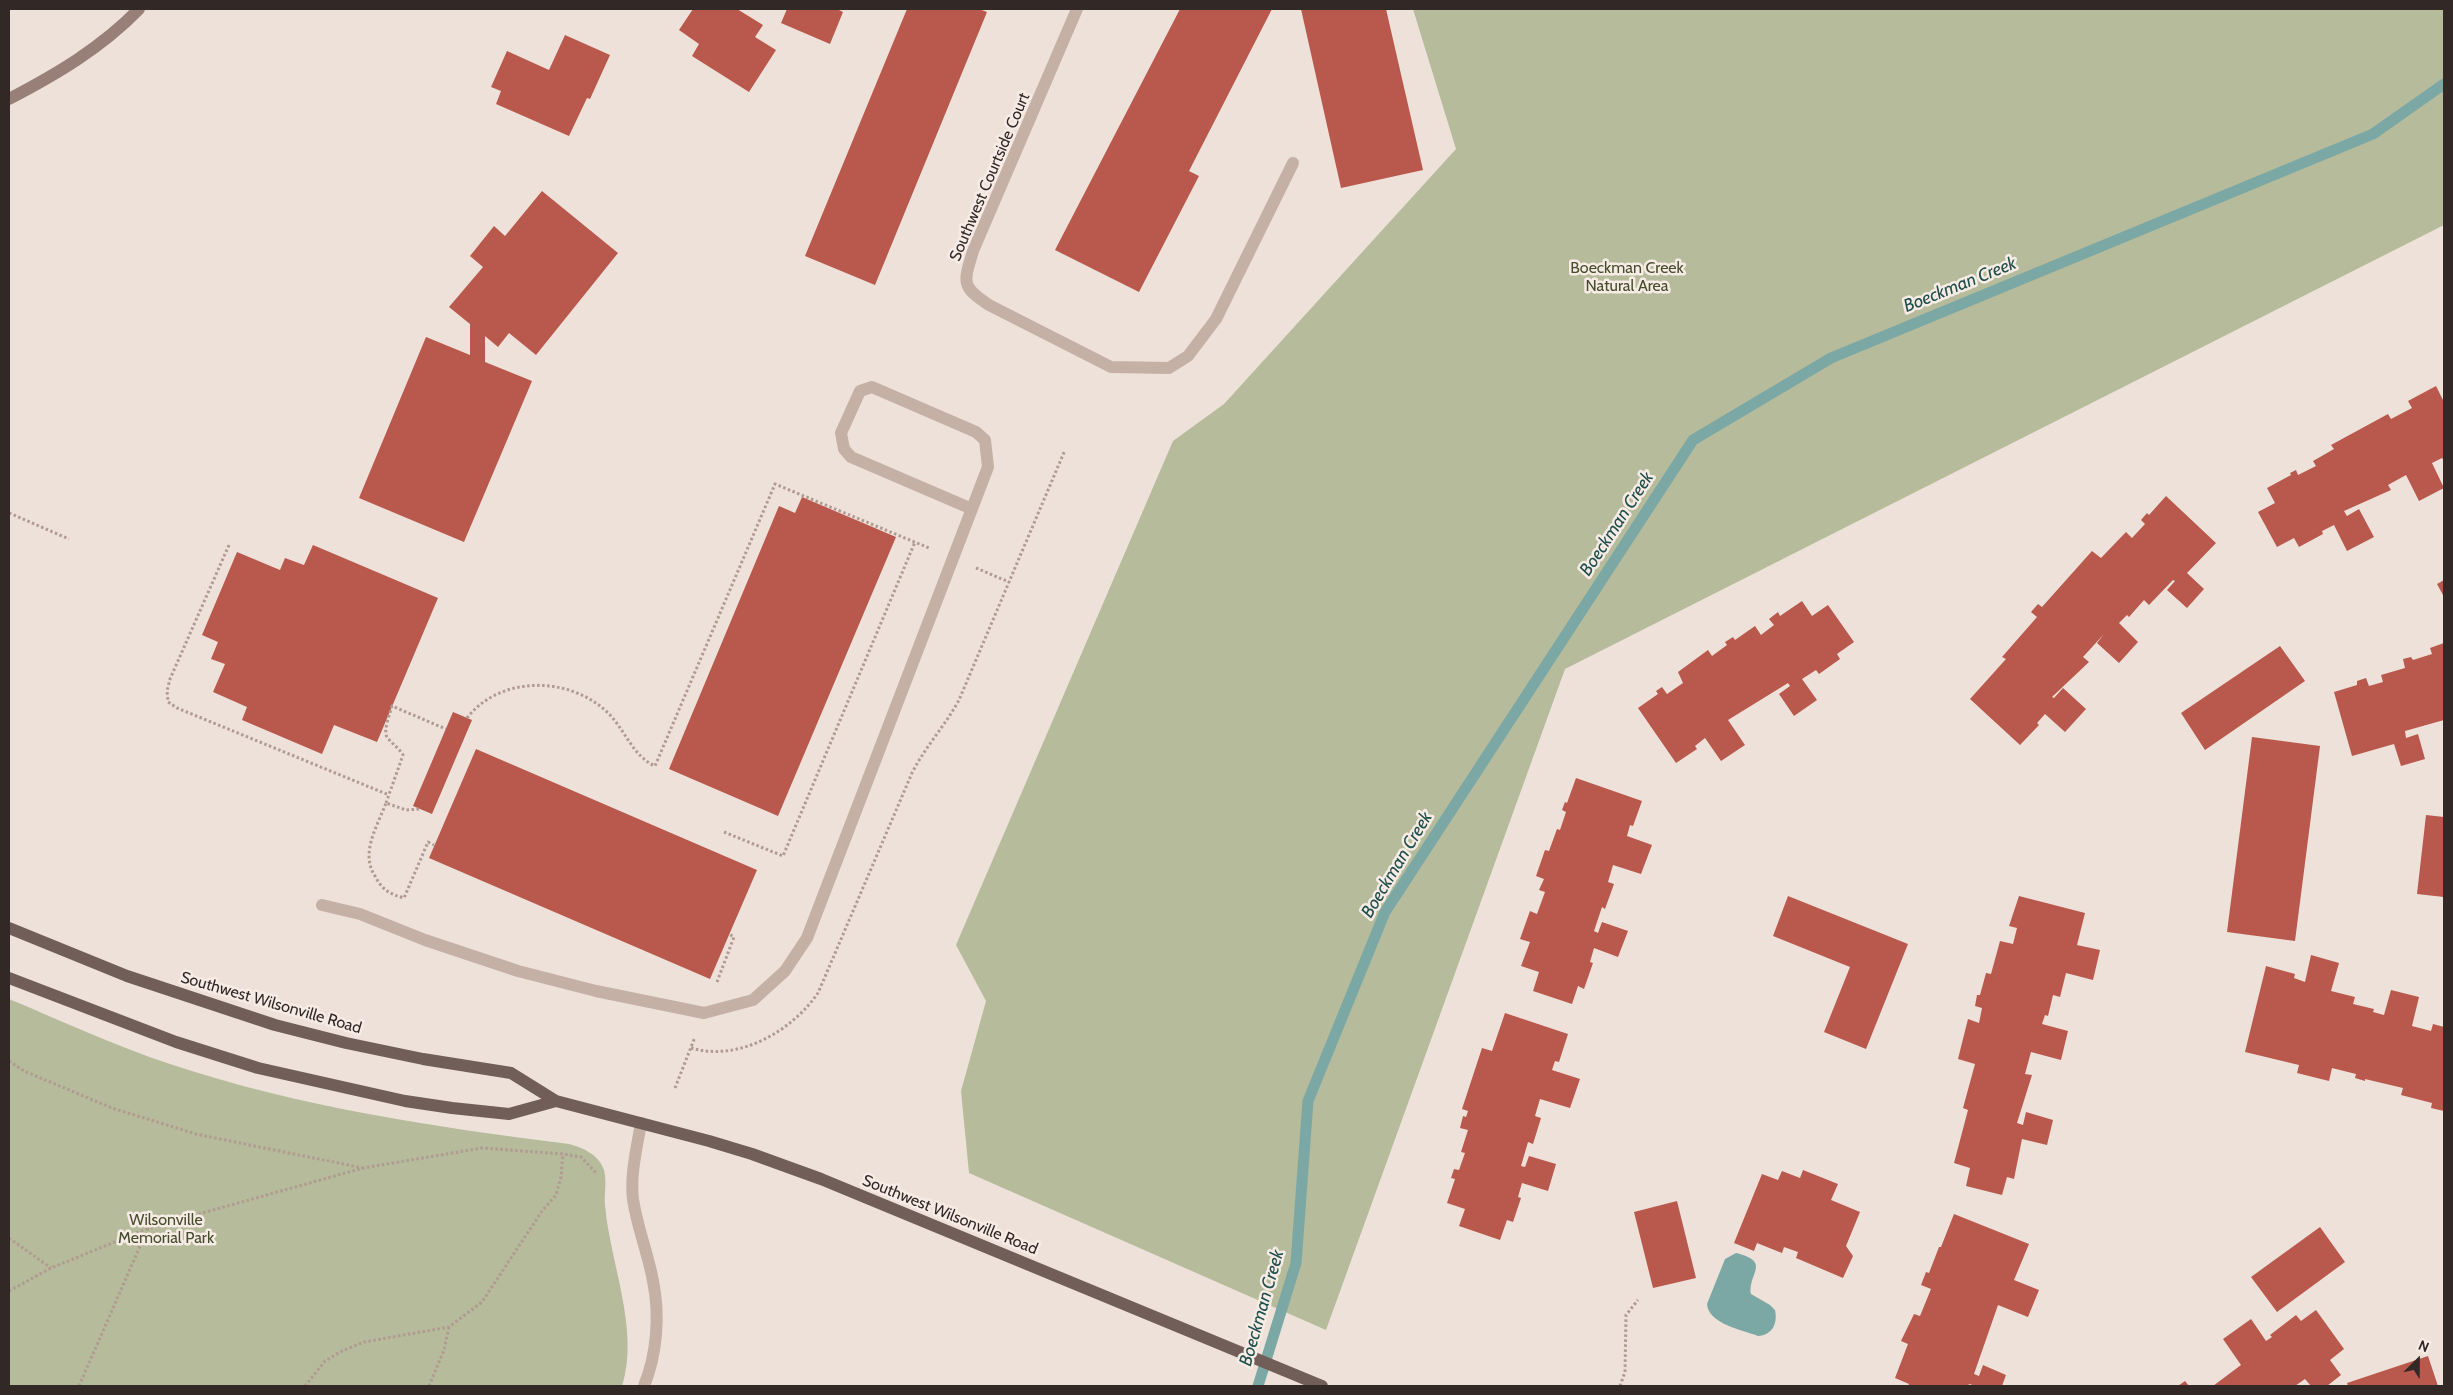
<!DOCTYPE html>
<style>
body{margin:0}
#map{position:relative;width:2453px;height:1395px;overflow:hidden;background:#eee1d9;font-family:Cabin,sans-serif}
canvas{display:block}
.frame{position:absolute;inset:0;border:10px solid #322826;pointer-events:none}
.north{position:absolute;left:2393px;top:1335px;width:50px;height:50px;-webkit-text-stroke:4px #f7ece5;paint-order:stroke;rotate:23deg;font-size:14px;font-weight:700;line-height:20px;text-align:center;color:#322826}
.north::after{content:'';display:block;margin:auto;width:18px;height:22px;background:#322826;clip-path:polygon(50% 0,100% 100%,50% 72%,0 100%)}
</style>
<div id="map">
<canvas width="2453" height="1395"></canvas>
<div class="frame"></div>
<div class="north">N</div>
</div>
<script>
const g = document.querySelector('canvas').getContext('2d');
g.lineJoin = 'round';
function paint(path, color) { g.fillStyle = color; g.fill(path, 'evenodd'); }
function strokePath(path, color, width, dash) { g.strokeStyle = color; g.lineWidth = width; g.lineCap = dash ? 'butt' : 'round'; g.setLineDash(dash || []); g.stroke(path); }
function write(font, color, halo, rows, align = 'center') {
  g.font = font + ' Cabin,sans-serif'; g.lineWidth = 5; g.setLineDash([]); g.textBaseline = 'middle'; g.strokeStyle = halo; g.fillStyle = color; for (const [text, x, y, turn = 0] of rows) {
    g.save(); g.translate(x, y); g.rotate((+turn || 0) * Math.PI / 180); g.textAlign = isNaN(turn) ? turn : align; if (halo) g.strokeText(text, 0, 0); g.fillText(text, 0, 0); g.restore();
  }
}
const green = new Path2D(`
 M1413 9H2444V225L1565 669 1326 1330 969 1173 961 1091 986 1001 956 945 1173 441 1224 404 1456 149Z
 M9 999C62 1021 115 1046 170 1064 299 1107 434 1127 569 1144 584 1148 599 1155 604 1170 607 1182 604 1194 605 1205 610 1263 640 1330 622 1386H9Z`);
const water = new Path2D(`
 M1736 1253C1772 1262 1748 1273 1751 1294L1770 1305 1775 1310C1778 1324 1772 1335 1758 1336 1743 1330 1708 1324 1707 1304L1725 1259Z`);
const stream = new Path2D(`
 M1258 1386 1296 1263 1308 1101 1385 912 1693 440 1831 358 2373 134 2444 84`);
const building = new Path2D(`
 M693 9H737L763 25 755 37 776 50 749 92 692 56 699 44 679 30Z
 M787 9H837L843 12 830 44 781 23Z
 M907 9H979L987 12 875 285 805 256Z
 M1180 9H1272L1189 171 1199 176 1139 292 1055 250Z
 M1301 9H1386L1423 170 1341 188Z
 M565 35 610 55 590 99 587 98 569 136 496 104 501 91 491 87 507 51 549 70Z
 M542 191 618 253 536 355 509 333 498 347 485 336V362L532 381 464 542 359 498 426 337 470 355V324L449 307 483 267 470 256 494 226 505 236Z
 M2436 386 2444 402V461L2442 458 2432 463 2444 488 2419 501 2406 475 2388 485 2391 490 2344 511 2347 516 2359 509 2374 537 2347 551 2334 525 2322 531 2323 534 2299 547 2294 538 2277 547 2258 512 2275 503 2267 488 2291 475 2290 473 2296 470 2298 475 2316 466 2313 461 2334 449 2331 445 2388 414 2391 419 2412 408 2408 401Z
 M2166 496 2216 543 2187 573 2204 589 2187 608 2167 590 2175 581 2173 580 2149 605 2144 600 2129 617 2127 615 2119 623 2138 642 2119 663 2097 643 2104 634 2083 657 2089 662 2052 697 2054 698 2063 688 2086 709 2065 732 2045 714 2037 723 2039 725 2020 745 1970 699 2006 659 2002 657 2037 617 2031 612 2038 604 2042 607 2092 551 2101 558 2126 532 2132 538 2145 524 2141 520 2147 513 2149 515Z
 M802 497 896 537 778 816 669 769 779 506 795 513Z
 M313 545 438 598 377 742 334 725 322 754 242 720 247 707 213 692 225 664 211 659 218 642 202 635 237 552 280 570 285 558 304 565Z
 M2444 580V597L2437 584Z
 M1802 601 1812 616 1828 605 1854 642 1837 654 1840 659 1819 674 1816 670 1802 679 1817 700 1794 716 1779 694 1790 686 1788 683 1728 720 1745 745 1721 761 1705 738 1695 746 1697 749 1676 763 1638 708 1658 694 1656 691 1662 687 1667 694 1683 683 1678 672 1708 650 1712 656 1727 645 1725 642 1733 637 1735 640 1755 626 1761 635 1774 625 1769 619 1778 612 1780 616Z
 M2444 643V720L2405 731 2406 738 2418 734 2425 759 2401 766 2394 744 2352 756 2334 692 2357 685V681L2366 678 2369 686 2383 682 2381 675 2405 668 2403 659 2411 657 2413 660 2432 654 2430 648Z
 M2280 646 2305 681 2205 750 2181 713Z
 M453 712 472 720 432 814 413 806Z
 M2252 737 2320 746 2295 941 2227 932Z
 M476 749 757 870 710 979 429 858Z
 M1576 778 1642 801 1633 826 1630 825 1627 836 1652 845 1641 874 1613 865 1608 882 1614 884 1605 909 1602 907 1594 931 1598 933 1602 922 1628 931 1618 957 1594 948 1590 962 1593 963 1584 989 1578 986 1572 1004 1533 991 1539 972 1521 966 1530 942 1520 939 1530 911 1537 914 1545 892 1539 890 1544 879 1536 876 1545 850 1549 851 1557 829 1560 830 1566 812 1562 810 1565 802 1567 803Z
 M2426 815 2444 817V897L2417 894Z
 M1788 896 1908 944 1866 1049 1824 1032 1850 967 1773 936Z
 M2019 896 2085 913 2077 945 2100 950 2093 980 2066 973 2060 997 2053 995 2048 1016 2045 1015 2042 1024 2068 1031 2061 1060 2031 1052 2025 1074 2032 1075 2017 1123 2023 1125 2026 1112 2053 1120 2047 1145 2022 1139 2014 1179 2007 1177 2002 1195 1966 1186 1970 1168 1954 1163 1968 1110 1963 1108 1975 1064 1958 1059 1968 1019 1979 1023 1982 1008 1975 1006 1977 995H1980L1986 973 1991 974 2000 941 2013 944 2017 928 2009 926Z
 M2311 955 2339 963 2331 991 2355 997 2353 1004 2374 1009 2373 1012 2384 1015 2391 990 2419 997 2412 1026 2431 1031 2433 1024 2444 1027V1111L2431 1108 2432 1103 2401 1095 2403 1088 2365 1079V1081L2355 1078 2356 1074 2332 1068 2329 1081 2297 1073 2299 1065 2245 1052 2266 966 2295 974 2294 978 2305 982Z
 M1505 1013 1568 1034 1559 1062 1555 1061 1552 1070 1580 1079 1570 1108 1540 1099 1535 1116 1541 1118 1533 1144 1528 1142 1521 1166 1525 1167 1529 1156 1556 1164 1548 1191 1522 1183 1518 1197 1521 1198 1513 1222 1507 1220 1500 1240 1459 1226 1465 1209 1447 1203 1455 1179 1451 1178 1454 1169 1459 1170 1465 1153 1461 1152 1468 1130 1460 1128 1463 1116 1466 1117 1468 1111 1462 1109 1482 1048 1492 1051Z
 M1803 1170 1838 1184 1831 1200 1860 1212 1846 1246 1853 1256 1843 1278 1796 1258 1798 1252 1784 1247 1782 1253 1757 1243 1754 1251 1734 1243 1762 1174 1778 1180 1782 1171 1800 1178Z
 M1677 1201 1696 1278 1653 1288 1634 1212Z
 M1954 1214 2029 1244 2014 1280 2039 1290 2028 1317 1998 1305 1974 1374 1979 1376 1983 1365 2006 1375 2002 1386H1976L1969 1384 1968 1386H1908L1909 1384 1895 1378 1908 1344 1901 1341 1914 1314 1920 1316 1931 1289 1921 1285 1926 1272 1929 1273 1939 1247H1941Z
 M2320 1227 2345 1262 2277 1312 2251 1277Z
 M2316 1310 2344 1349 2330 1360 2341 1375 2327 1386H2311L2305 1379 2295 1386H2213L2241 1365 2223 1339 2251 1319 2266 1341 2272 1337 2270 1335 2296 1315 2301 1321Z
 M2428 1356 2438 1386H2348L2347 1383Z
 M2185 1381 2189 1386H2178Z`);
const path = new Path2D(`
 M9 513 69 539
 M229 545 170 679 167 691 168 702 177 708 389 795
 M976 568 1009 582
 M467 718C501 674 573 676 610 715 626 732 633 756 655 766L775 484 929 548
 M386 803 403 755C399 748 392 744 387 737 383 731 390 713 392 706L446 729
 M419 809 406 810 386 803C377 827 360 853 375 876 382 890 390 894 404 898L428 842 434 845
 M724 832 783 856 915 542
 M717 982 734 937 729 934
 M691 1048C738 1062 791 1032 818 993L912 773C925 747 945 726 959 700L1065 450
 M9 1061 24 1071 112 1108 196 1134 363 1168
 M675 1088 695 1037
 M9 1238 51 1268
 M9 1291 51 1268 149 1228 363 1168 482 1148 563 1154 581 1157 597 1174
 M79 1386 148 1228
 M305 1386 325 1361 342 1351 364 1342 449 1327 482 1302 542 1211 556 1195 561 1177 563 1154
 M429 1386 444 1350 449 1327
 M1620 1386 1625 1372 1626 1315 1638 1300`);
const service = new Path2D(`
 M322 905 360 914 425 940 518 971 596 991 704 1013 753 1000 785 971 807 938 988 467 985 440 976 432 872 387 860 391 841 433 844 449 851 457 972 509`);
const minor = new Path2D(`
 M1077 9 973 251C964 282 960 286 989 305L1111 367 1169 368 1188 356 1216 319 1293 163
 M641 1123C637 1147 630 1175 633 1199 637 1227 648 1253 653 1281 660 1315 657 1354 644 1386`);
const secondary = new Path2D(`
 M9 99C57 74 101 48 139 9`);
const primary = new Path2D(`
 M9 928 127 976 275 1025 346 1043 423 1059 511 1073 556 1101 709 1141 752 1154 821 1179 1322 1386
 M9 978 176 1042 258 1068 405 1101 452 1108 509 1114 556 1101`);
const streetNames = [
 ["Southwest Courtside Court",990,177,-67],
 ["Southwest Wilsonville Road",271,1003,16],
 ["Southwest Wilsonville Road",950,1215,22]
];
const parkNames = [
 ["Boeckman Creek",1627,268],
 ["Natural Area",1627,286],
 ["Wilsonville",166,1220],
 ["Memorial Park",166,1238]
];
const waterNames = [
 ["Boeckman Creek",1960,285,-22],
 ["Boeckman Creek",1617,524,-57],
 ["Boeckman Creek",1397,865,-59],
 ["Boeckman Creek",1262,1308,-74]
];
paint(green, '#b5bb9b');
paint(water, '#7ba8a4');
strokePath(stream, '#7ba8a4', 11);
paint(building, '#b9584c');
strokePath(path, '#b09a91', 3, [2.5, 2.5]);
strokePath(service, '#c5b0a6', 12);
strokePath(minor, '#c5b0a6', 12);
strokePath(secondary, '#988078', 12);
strokePath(primary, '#725e59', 12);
write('16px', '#322826', '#f7ece5', streetNames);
write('16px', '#464d2d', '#f7ece5', parkNames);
write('italic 18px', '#204f4c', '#f7ece5', waterNames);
</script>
